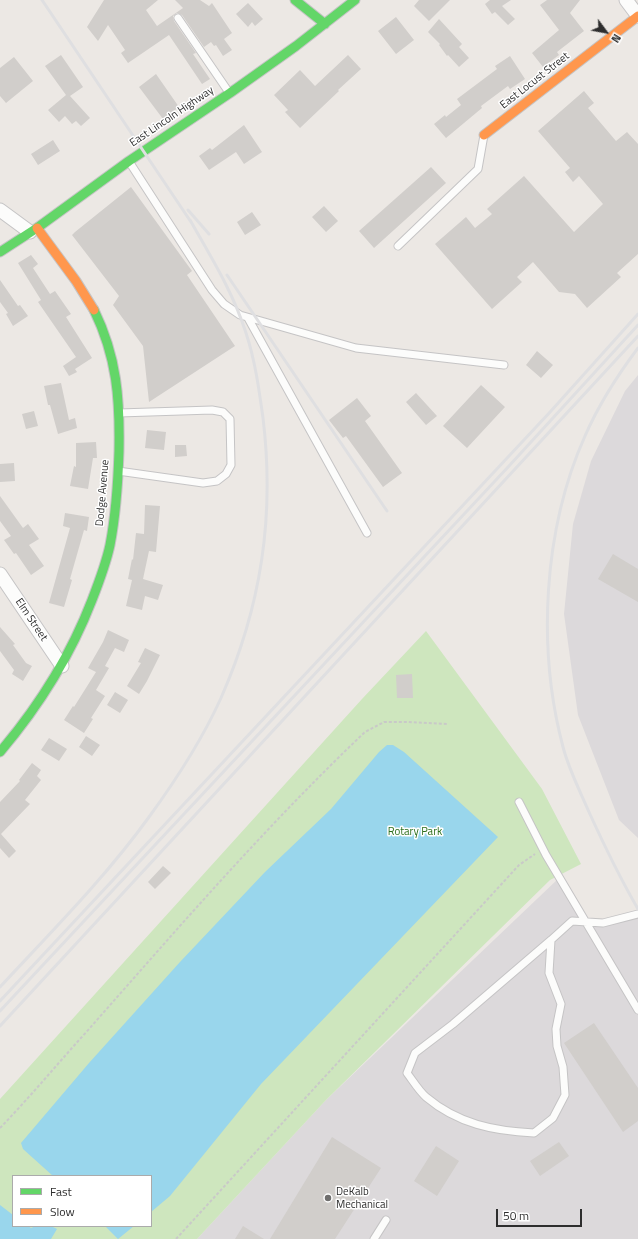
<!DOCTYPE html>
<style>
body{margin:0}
#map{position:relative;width:638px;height:1239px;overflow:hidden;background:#ece8e4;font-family:"Titillium Web",sans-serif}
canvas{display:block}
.legend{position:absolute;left:12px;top:1175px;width:140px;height:52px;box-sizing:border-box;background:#fff;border:1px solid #ababab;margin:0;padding:5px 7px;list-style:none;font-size:12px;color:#2e2e2e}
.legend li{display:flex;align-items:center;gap:8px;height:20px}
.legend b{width:20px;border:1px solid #ababab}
.north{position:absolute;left:586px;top:12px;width:40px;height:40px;-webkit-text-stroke:3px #fff;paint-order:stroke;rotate:122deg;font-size:11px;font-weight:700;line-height:16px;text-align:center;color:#2e2e2e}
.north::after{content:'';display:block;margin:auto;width:14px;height:18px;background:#2e2e2e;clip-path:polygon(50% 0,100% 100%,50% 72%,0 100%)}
.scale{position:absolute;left:496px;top:1209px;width:86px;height:18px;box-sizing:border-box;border:2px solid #2e2e2e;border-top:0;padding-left:5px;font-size:12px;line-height:14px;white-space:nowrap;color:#2e2e2e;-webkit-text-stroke:3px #fff;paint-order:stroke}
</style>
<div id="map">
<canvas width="638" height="1239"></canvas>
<ul class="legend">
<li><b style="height:5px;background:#63d668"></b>Fast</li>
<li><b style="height:5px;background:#ff974d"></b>Slow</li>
</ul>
<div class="north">N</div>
<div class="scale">50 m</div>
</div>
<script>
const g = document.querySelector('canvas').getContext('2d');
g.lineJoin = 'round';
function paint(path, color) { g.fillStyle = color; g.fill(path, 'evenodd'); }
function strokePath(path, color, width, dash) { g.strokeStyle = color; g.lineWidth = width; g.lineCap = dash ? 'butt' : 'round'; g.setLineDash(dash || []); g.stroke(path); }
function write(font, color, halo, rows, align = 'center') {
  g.font = font + ' "Titillium Web",sans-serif'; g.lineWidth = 3; g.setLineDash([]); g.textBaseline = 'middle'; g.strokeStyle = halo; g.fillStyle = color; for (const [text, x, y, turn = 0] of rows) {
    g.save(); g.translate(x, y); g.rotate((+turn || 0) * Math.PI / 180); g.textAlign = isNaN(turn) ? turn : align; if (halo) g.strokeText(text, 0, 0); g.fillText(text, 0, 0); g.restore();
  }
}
const industrial = new Path2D(`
 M638 375V838L619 820 578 715 564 614 573 524 591 461 625 391Z
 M559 878 586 923 638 914V1239H197L326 1100Z`);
const green = new Path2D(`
 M426 631 542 789 581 864 550 880 326 1100 197 1239H0V1099L362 699ZM13 1176H151V1226H13Z`);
const water = new Path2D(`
 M387 745H393L404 752 498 837 261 1084 170 1196 151 1212V1176H53L23 1149 21 1143 89 1063 180 962 265 872 331 809 379 752Z
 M0 1205 13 1215V1226H28L31 1228C38 1224 51 1225 57 1229L51 1239H0Z
 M105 1226H134L118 1239Z`);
const building = new Path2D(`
 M104 0H158L146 10 157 26 183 8 175 0H200L209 6 212 3 232 33 224 39 232 50 223 56 216 45 214 46 211 42 204 47 182 15 177 13 173 16 174 21 196 53 193 54 210 79 202 84 169 35 128 63 121 53 125 50 108 25 98 41 87 27Z
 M419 0H450L429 21 414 6Z
 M490 0H511L502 6 515 19 508 25 495 12 492 14 485 4Z
 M547 0H580L570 13 584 31 557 52 559 55 543 67 532 53 559 30 540 5Z
 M248 3 263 19 255 26 252 22 248 27 236 14Z
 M396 17 414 40 396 54 378 31Z
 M439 19 462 44 459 47 469 58 459 67 448 55 447 56 439 45 440 44 428 32Z
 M61 55 83 87 70 96 90 118 81 126 76 121 72 124 65 116 59 122 48 110 66 95 45 66Z
 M348 55 361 69 338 90 339 91 300 128 285 112 288 110 274 95 300 70 315 86Z
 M510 56 525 79 510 89 508 86 481 106 482 108 446 138 434 124 445 115 446 117 461 105 457 99 497 69 495 66Z
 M14 57 33 81 6 103 0 96V68Z
 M156 74 179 107 163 119 139 87Z
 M584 91 594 103 588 108 616 141 627 132 638 144V254L617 273 621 277 587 308 575 294 559 292 533 262 517 277 522 282 492 309 435 244 466 217 475 228 492 214 487 209 524 176 574 232 603 204 579 176 573 182 565 172 570 168 538 131Z
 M244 125 262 152 244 164 236 152 209 170 199 156 210 148 212 150Z
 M53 140 60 151 38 165 31 154Z
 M431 167 446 183 374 248 359 231Z
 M131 187 192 271 187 275 235 346 149 402 143 346 113 305 119 296 72 235 75 232Z
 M324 206 338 221 326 232 312 217Z
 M252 212 261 225 245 235 237 222Z
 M31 255 38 264 33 268 50 294 55 291 71 314 66 317 92 358 75 369 77 372 69 376 63 366 76 357 38 302 41 300 18 263Z
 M0 280 18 306 20 305 28 316 13 326 6 314 8 313 0 302Z
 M537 351 553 365 541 378 526 365Z
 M61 383 69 420 75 418 77 428 58 434 50 405H48L44 386Z
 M481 385 505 407 467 448 443 426Z
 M416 393 437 416 426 425 406 402Z
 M357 398 371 416 365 421 402 473 383 487 346 436 343 438 329 420Z
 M34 411 38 426 26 429 22 414Z
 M147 430 166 432 164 450 145 448Z
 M96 442 97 458H93L88 489 70 486 74 466 76 467V443Z
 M175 445H186L187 456 175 457Z
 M14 463 15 481 0 482V464Z
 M0 496 23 528 28 524 39 539 29 545 44 566 31 575 16 553 14 554 4 540 11 536 0 521Z
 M145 505 160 506 156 552 149 551 143 579 163 585 158 600 145 596 142 610 126 606 132 580 128 579 132 559 133 560 136 533 144 534Z
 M65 513 89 517 87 531 84 530 70 579 72 580 64 607 49 603 70 528 63 526Z
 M613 554 638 569V602L598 579Z
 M0 627 15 644 13 645 26 663 32 666 23 681 12 674 14 670 0 651Z
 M108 630 129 640 124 652 115 648 105 666 109 668 96 690 105 696 91 718 93 719 84 733 64 720 73 706 74 707 96 672 88 668 103 642Z
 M145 648 160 655 147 681 139 694 127 686 141 663 138 662Z
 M412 674 413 698H397L396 675Z
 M115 692 128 700 120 713 107 705Z
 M86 736 100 745 92 756 79 747Z
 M49 738 67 749 59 761 41 750Z
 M32 763 41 770 37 776 41 780 25 800 30 804 1 834 16 851 9 858 0 848V802L20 781 19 780Z
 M163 866 171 873 155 889 148 882Z
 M594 1023 638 1088V1121L623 1132 564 1043Z
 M332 1137 381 1168 335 1239H270Z
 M559 1142 569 1156 540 1176 530 1161Z
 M436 1146 459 1161 437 1196 414 1181Z
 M243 1226 264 1239H235Z`);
const path = new Path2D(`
 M0 1128C31 1096 59 1062 89 1029 178 928 267 825 365 732L384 722H407L447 724
 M176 1239 519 865 535 854`);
const lane = new Path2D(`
 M178 18 228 91
 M130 163 212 290 224 304 240 315 356 348 504 365
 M398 246 478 169 484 135
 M248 318 367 533
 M118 471 203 483 217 481 226 474 231 465 230 419 223 412 212 410 119 413
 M519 802 546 855 638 1010
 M551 940 453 1024 415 1053 407 1073C413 1081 419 1091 426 1097 458 1124 494 1131 534 1133L553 1118 565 1095 563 1067 557 1046 556 1029 561 1004 549 973 551 940 572 921 603 923 638 914
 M374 1239 386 1220`);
const street = new Path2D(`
 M626 0 638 16
 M0 210 30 232
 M0 574 62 666`);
const fast = new Path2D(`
 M295 0 325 24
 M0 252 37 228 129 161 230 93 296 46 355 0
 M0 752C40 705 70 657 92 600 99 582 106 564 110 545 116 514 118 483 119 451 120 399 117 357 94 310`);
const slow = new Path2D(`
 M484 135 638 16
 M37 228 76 281 94 310`);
const rail = new Path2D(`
 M42 0 193 225
 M188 210 209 234
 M227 275 387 511
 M638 348C617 376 599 404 585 436 543 530 537 649 563 747 569 770 580 791 589 812 604 845 620 878 638 909
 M0 987C51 932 105 878 149 817 176 780 202 740 221 698 261 607 275 517 263 418 259 389 255 360 246 333 233 292 211 257 190 220
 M0 1001 551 411 638 314
 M0 1011 509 466 638 325
 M0 1026 638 336`);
const markers = [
 [328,1198,4,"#706f6e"]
];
const streetNames = [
 ["East Locust Street",535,81,-38],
 ["East Lincoln Highway",172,117,-34],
 ["Dodge Avenue",103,493,-85],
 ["Elm Street",31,620,56]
];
const parkNames = [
 ["Rotary Park",415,832]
];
const poiNames = [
 ["DeKalb",336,1192],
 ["Mechanical",336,1205]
];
paint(industrial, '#dcd9db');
paint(green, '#cee6be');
paint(water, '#99d6ec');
paint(building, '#d1cecb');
strokePath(lane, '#c5c4c5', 9);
strokePath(street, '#c5c4c5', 15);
strokePath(fast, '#c5c4c5', 11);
strokePath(slow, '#c5c4c5', 11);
strokePath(path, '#c9c9c8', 2, [3, 2]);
strokePath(lane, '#fcfcfb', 7);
strokePath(street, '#fcfcfb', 13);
strokePath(fast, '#63d668', 9);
strokePath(slow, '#ff974d', 9);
strokePath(rail, '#dfdfe1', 3);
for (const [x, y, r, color] of markers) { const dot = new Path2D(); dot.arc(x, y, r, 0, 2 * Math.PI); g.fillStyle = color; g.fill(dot); strokePath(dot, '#fff', 1.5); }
write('11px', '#2e2e2e', '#fff', streetNames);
write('11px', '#2c6e1b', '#fff', parkNames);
write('11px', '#2e2e2e', '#fff', poiNames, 'left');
</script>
